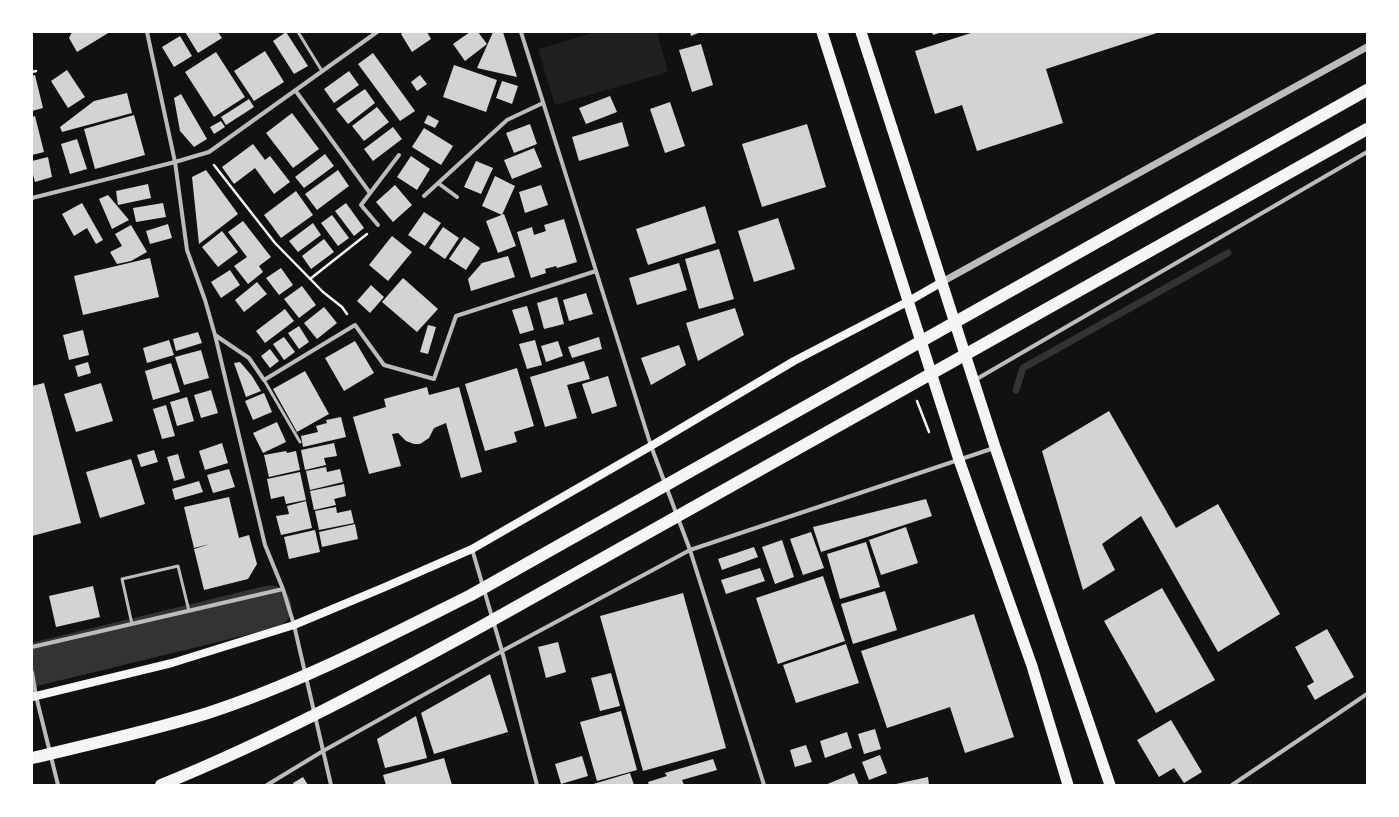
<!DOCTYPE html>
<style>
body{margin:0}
#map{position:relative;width:1399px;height:817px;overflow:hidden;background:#111;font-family:"Archivo Narrow",sans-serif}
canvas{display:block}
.frame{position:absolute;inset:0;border:33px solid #fff;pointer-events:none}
</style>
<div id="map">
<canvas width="1399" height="817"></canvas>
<div class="frame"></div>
</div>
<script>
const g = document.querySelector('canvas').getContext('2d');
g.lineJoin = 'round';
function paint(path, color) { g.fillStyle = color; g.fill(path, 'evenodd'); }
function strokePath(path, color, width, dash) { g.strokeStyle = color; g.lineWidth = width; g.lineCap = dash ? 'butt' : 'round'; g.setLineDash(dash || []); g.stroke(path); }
const green = new Path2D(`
 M596 32H657L668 72 555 105 538 49Z`);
const stream = new Path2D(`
 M1016 390 1023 368 1228 253`);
const river = new Path2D(`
 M32 665 270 607`);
const building = new Path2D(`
 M72 32H110L77 52 69 38Z
 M185 32H218L222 38 198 53Z
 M286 32 308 66 294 74 273 41Z
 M403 32H427L431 39 412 52 401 34Z
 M470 32H478L487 44 465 61 453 44Z
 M493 32H503L517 77 477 68Z
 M690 32H701L691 36Z
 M932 32H942L933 35Z
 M974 32H1160L1046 69 1063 123 977 151 962 105 935 114 915 51Z
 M180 36 192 56 174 67 162 47Z
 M701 44 713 85 692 92 679 50Z
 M265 51 284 82 254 101 234 71Z
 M216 52 245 97 214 117 185 72Z
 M373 53 415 111 400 121 358 64Z
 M454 65 497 80 486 112 443 97Z
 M67 70 85 97 68 108 51 81Z
 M349 71 359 85 334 103 324 89Z
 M35 75 43 108 32 111V76Z
 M420 75 427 84 417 91 411 82Z
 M502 81 518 86 512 104 496 98Z
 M365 89 375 103 348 124 336 109Z
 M127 93 132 113 62 132 60 127 94 101Z
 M181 94 207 139 194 147 180 131 174 98Z
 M610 96 617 112 586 124 579 108Z
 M249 99 254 107 226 125 221 117Z
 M670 102 685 146 665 153 650 109Z
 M377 107 389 122 364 141 352 126Z
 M292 113 319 149 293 168 266 133Z
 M134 115 145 155 95 169 84 129Z
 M428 115 439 121 435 128 424 123Z
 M35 116 44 152 32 155V117Z
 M221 121 225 127 214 134 210 127Z
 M622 122 629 146 579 161 572 137Z
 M530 124 537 144 514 153 506 133Z
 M807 124 826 187 762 207 742 144Z
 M393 127 402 139 373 161 364 149Z
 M424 128 453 146 441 165 412 147Z
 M77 139 87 169 70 174 61 144Z
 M253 144 265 160 270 156 290 182 274 194 255 168 234 184 222 167Z
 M534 148 542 167 512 179 504 160Z
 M325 154 334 166 304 188 295 177Z
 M411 156 430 169 417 190 397 177Z
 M48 157 52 177 35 182 32 171V161Z
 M476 161 493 168 481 194 464 187Z
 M206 170 238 214 199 244 192 177Z
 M338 170 349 186 317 210 305 194Z
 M495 176 515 186 502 215 482 206Z
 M148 184 151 198 118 205 116 191Z
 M395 185 412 205 393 222 376 202Z
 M541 185 548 205 525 213 519 192Z
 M296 191 313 215 281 238 264 215Z
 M108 195 129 220 112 229 99 199Z
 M82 203 103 240 96 244 87 228 74 236 62 214Z
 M163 203 166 217 136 222 133 208Z
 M346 203 364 228 354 236 335 211Z
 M705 206 716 243 648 265 636 229Z
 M424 212 441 223 425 246 408 235Z
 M504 214 516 246 498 253 486 221Z
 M332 215 349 238 338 246 321 223Z
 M778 218 795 269 754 282 738 231Z
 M564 219 577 262 557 268 556 266 545 269 546 273 531 278 517 232 532 227 534 235 546 231 544 225Z
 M243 221 271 257 259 266 263 272 248 284 234 266 247 257 228 232Z
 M313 223 321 235 298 252 289 241Z
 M168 224 172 238 150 244 146 231Z
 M131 225 147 252 131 261 117 264 110 252 122 246 115 234Z
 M443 227 459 238 445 259 429 248Z
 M222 231 238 252 218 267 202 247Z
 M392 236 412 252 388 281 369 265Z
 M464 237 480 248 466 270 449 259Z
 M324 239 334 252 311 269 302 256Z
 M719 249 734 299 699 309 685 259Z
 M508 256 515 277 471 291 468 279 482 263Z
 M150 258 159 297 83 315 74 276Z
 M679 263 687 290 637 305 629 278Z
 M281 268 293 285 279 295 266 278Z
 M230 270 240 285 221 298 211 282Z
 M403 278 438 309 417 332 382 302Z
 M257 282 267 294 244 312 235 300Z
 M371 285 384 297 370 313 357 301Z
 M302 286 316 305 299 318 284 299Z
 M586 293 593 314 569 321 563 300Z
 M557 297 564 324 544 329 537 303Z
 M527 306 534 330 520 334 512 310Z
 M324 307 337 323 317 339 304 323Z
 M735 308 744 335 698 361 686 323Z
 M285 309 294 321 265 343 256 331Z
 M428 325 436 327 428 354 420 352Z
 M299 326 309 342 299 349 288 333Z
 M83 330 89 355 69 360 63 335Z
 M198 332 202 343 176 351 173 339Z
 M284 337 295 352 284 360 273 344Z
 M599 337 602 349 572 358 568 347Z
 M169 340 174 355 147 363 143 348Z
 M535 340 542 365 527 369 519 344Z
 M355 341 374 373 344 391 325 358Z
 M558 341 563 356 546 362 541 346Z
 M679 345 686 365 651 385 641 358Z
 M270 349 279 361 270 368 261 356Z
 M201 350 209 378 184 385 175 357Z
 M584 361 590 379 567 385 577 418 545 427 530 377Z
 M88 362 91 373 78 377 75 366Z
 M240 362 252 376 261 391 246 397 234 363Z
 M171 363 180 392 153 400 145 371Z
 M517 368 534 426 514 432 517 442 485 451 465 384Z
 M305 371 329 414 297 432 273 389Z
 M608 376 617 406 592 414 582 384Z
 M44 383 81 523 32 536V386Z
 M101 383 113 421 76 432 64 394Z
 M427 387 429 395 459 387 482 472 461 478 446 423 434 428 429 438 420 444H414L406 441 398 433 392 434 401 466 369 474 353 417 386 407 384 399Z
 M211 390 218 413 201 418 194 395Z
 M264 393 272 412 253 420 245 401Z
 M187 397 194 421 177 426 170 402Z
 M166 405 175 436 162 439 153 409Z
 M1109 411 1176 528 1218 504 1280 614 1218 652 1141 516 1102 544 1115 570 1083 590 1042 451Z
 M341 417 346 437 303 447 301 436 318 432 316 426 327 423 326 420Z
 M277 422 286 442 263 453 253 433Z
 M222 443 228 463 205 470 199 451Z
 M334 443 337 456 324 458 326 465 305 470 301 450Z
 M154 450 158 462 141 467 137 455Z
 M286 451 287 453 296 451 300 470 269 477 264 455Z
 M178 454 185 478 174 481 167 457Z
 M131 459 145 504 100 518 86 472Z
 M326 467 327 472 340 469 343 482 310 490 306 471Z
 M229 469 235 487 213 493 207 475Z
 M300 472 306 500 286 504 284 496 271 499 267 479Z
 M199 481 203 492 175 500 172 489Z
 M344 484 346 496 334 499 336 505 314 510 310 491Z
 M229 497 239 538 249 535 257 564 248 579 204 590 194 549 210 544 194 548 184 507Z
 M926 499 932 516 821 552 813 527Z
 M306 501 312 528 281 535 276 516 289 514 287 506Z
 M336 507 337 513 351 510 354 523 319 530 315 511Z
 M355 524 358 539 322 547 319 532Z
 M906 527 918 563 881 575 869 540Z
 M315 530 320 552 289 559 284 537Z
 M811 532 824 568 803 575 790 539Z
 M782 540 794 577 775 584 762 547Z
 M866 542 880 587 840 599 827 554Z
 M754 547 758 557 722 570 718 559Z
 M760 568 765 581 726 594 721 580Z
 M823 576 845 641 778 664 756 598Z
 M93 586 100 617 56 627 49 596Z
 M1162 588 1215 680 1156 713 1104 621Z
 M885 591 897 630 853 644 841 604Z
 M683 593 726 748 643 771 600 616Z
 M974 614 1014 737 965 753 950 707 887 728 861 651Z
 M1327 629 1354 677 1315 700 1307 686 1314 682 1295 647Z
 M558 642 566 672 546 678 538 647Z
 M846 644 859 683 796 703 783 665Z
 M611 673 620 706 600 711 591 678Z
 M490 674 508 732 434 754 421 713Z
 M621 711 637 770 597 781 580 722Z
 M416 716 427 758 385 768 377 739Z
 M1171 720 1202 772 1184 783 1174 768 1159 777 1137 740Z
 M875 729 881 749 864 754 858 734Z
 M847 732 852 748 825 758 820 741Z
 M806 745 812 762 795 767 790 750Z
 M880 755 887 773 869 780 862 762Z
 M582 756 588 776 561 784 555 764Z
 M444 758 452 785H386L383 775Z
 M713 759 717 770 682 780 684 785H649L648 782 667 776 665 773Z
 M630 773 634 785H590Z
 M854 773 859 785H825Z
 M303 777 308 785H294L293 783Z
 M928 777 929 785H896V784Z`);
const path = new Path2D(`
 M32 72 36 71
 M214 165 275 243 323 292 342 307 347 314
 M310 279 367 234
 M917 401 929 432`);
const service = new Path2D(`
 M298 32 322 71
 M264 380 300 442
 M132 624 122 579 178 566 189 611`);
const minor = new Path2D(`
 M147 32 175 162 187 250 205 300 215 335 265 545 283 589 294 625 331 785
 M521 32 651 446 690 550 764 785
 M295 90 370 193
 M438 183 457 197
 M424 196 507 120 543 103
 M32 198 175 162 209 152 377 32
 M378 225 361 205 399 155
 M215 335 249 358 264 380 355 325 384 365 434 379 456 316 596 271
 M975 380 1367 152
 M472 549 502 651 537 785
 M32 647 283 589
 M32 672 36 696 58 785
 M267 785 323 751 502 651 690 550 994 448
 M1232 785 1367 694`);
const tertiary = new Path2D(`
 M942 282 1367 47`);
const secondary = new Path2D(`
 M32 697 172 663 294 625 385 587 472 549 651 446 794 361 909 301 942 282`);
const trunk = new Path2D(`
 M822 32 959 460 1032 666 1068 785
 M861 32 995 447 1110 785`);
const motorway = new Path2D(`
 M32 758C91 744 150 731 208 713 300 683 385 638 471 595L1367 90
 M161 785C272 740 378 683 482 626L1367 129`);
paint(green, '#202020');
strokePath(stream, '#333', 7);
strokePath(river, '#333', 43);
paint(building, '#d3d3d3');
strokePath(path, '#f5f5f5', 2.5);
strokePath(service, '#bcbcbc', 3);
strokePath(minor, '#bcbcbc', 4);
strokePath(tertiary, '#bcbcbc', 7);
strokePath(secondary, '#f5f5f5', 8);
strokePath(trunk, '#f5f5f5', 11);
strokePath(motorway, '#f5f5f5', 12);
</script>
